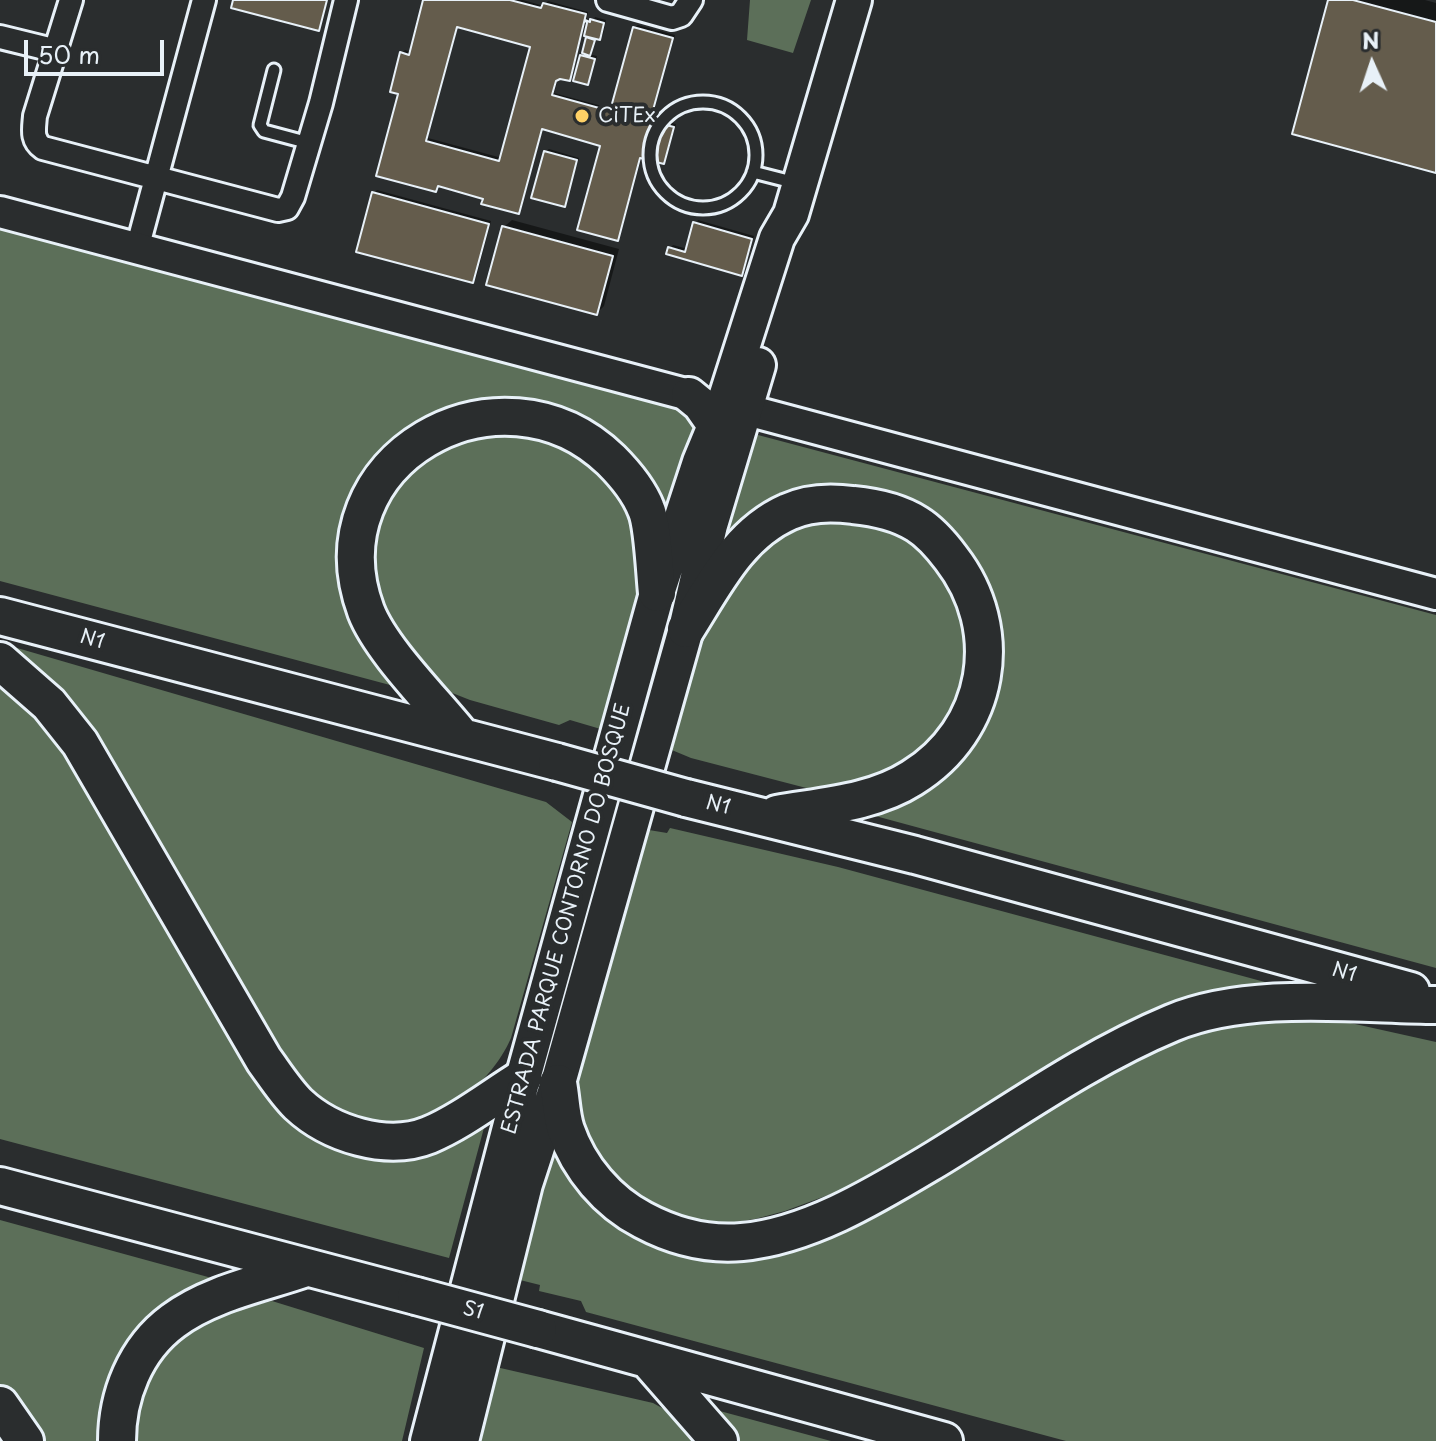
<!DOCTYPE html>
<style>
body{margin:0}
#map{position:relative;width:1436px;height:1441px;overflow:hidden;background:#2a2d2e;font-family:"Playpen Sans",sans-serif}
canvas{display:block}
.north{position:absolute;left:1332px;top:24px;width:80px;height:80px;-webkit-text-stroke:6px #2a2d2e;paint-order:stroke;rotate:357deg;font-size:22px;font-weight:700;line-height:32px;text-align:center;color:#e8f1f8}
.north::after{content:'';display:block;margin:auto;width:28px;height:36px;background:#e8f1f8;clip-path:polygon(50% 0,100% 100%,50% 72%,0 100%)}
.scale{position:absolute;left:24px;top:40px;width:140px;height:36px;box-sizing:border-box;border:4px solid #e8f1f8;border-top:0;padding-left:10px;font-size:24px;line-height:28px;white-space:nowrap;color:#e8f1f8;-webkit-text-stroke:6px #2a2d2e;paint-order:stroke}
</style>
<div id="map">
<canvas width="1436" height="1441"></canvas>
<div class="north">N</div>
<div class="scale">50 m</div>
</div>
<script>
const g = document.querySelector('canvas').getContext('2d');
g.lineJoin = 'round';
function paint(path, color) { g.fillStyle = color; g.fill(path, 'evenodd'); }
function strokePath(path, color, width, dash) { g.strokeStyle = color; g.lineWidth = width; g.lineCap = dash ? 'butt' : 'round'; g.setLineDash(dash || []); g.stroke(path); }
function write(font, color, halo, rows, align = 'center') {
  g.font = font + ' "Playpen Sans",sans-serif'; g.lineWidth = 8; g.setLineDash([]); g.textBaseline = 'middle'; g.strokeStyle = halo; g.fillStyle = color; for (const [text, x, y, turn = 0] of rows) {
    g.save(); g.translate(x, y); g.rotate((+turn || 0) * Math.PI / 180); g.textAlign = isNaN(turn) ? turn : align; if (halo) g.strokeText(text, 0, 0); g.fillText(text, 0, 0); g.restore();
  }
}
const green = new Path2D(`
 M750 0H811L793 53 747 40Z
 M0 225 687 408 697 419 662 551 587 427 444 416 348 527 405 689 0 581Z
 M545 433 598 464 644 531 642 593 604 730 570 720 559 725 470 700 432 685 367 593 375 509 443 440Z
 M758 435 1436 615V968L857 811 941 773 983 594 849 494 714 553 750 439Z
 M859 519 915 542 946 574 968 625 971 665 960 711 887 784 814 790 691 758 667 748 694 651 720 589 793 523Z
 M0 643 546 802 572 822 511 1038C485 1097 414 1141 350 1118 332 1111 314 1095 298 1085L0 648Z
 M0 674 58 728 283 1105 379 1157 492 1098 449 1258 0 1139Z
 M637 828 667 833 670 828 838 867 1302 992 1074 1053 904 1158 847 1188 785 1211 755 1219 722 1224 678 1215 639 1198 615 1180 583 1135 574 1083Z
 M1319 1016 1436 1042V1441H1066L586 1312 581 1301 539 1291 540 1285 508 1277 556 1128 593 1191 754 1242 1189 1021Z
 M0 1220 219 1280C192 1298 161 1315 136 1336 109 1359 101 1408 100 1441H37L0 1388Z
 M272 1301 424 1348 402 1441H131L140 1384 181 1332 215 1314Z
 M496 1367 653 1403 682 1419 699 1441H477Z
 M705 1407 831 1441H731Z`);
const shadow = new Path2D(`
 M235 0H328L319 29Z
 M425 0H523L544 6 548 1 588 12 572 76 569 79 559 76 554 93 613 109 634 28 638 25 675 35 652 118 676 124 666 159 663 162 642 156 620 236 617 239 602 145 543 128 521 209 518 212 485 197 440 185 436 190 400 92 402 53 405 50 411 52ZM458 25 533 46 502 158 428 138Z
 M1330 0H1425L1436 3V171Z
 M595 17 606 20 603 35 596 37 589 54 597 56 588 83 582 56Z
 M549 149 579 158 564 204 545 152Z
 M377 190 491 221 476 278 473 281 374 193Z
 M512 220 619 249 604 306 597 313 504 227Z
 M698 220 754 236 741 274 670 249 673 245 688 249Z`);
const building = new Path2D(`
 M233 0H327L319 31 231 8Z
 M423 0H510L541 8 543 3 586 14 570 81 560 79 556 81 552 95 610 111 633 27 673 38 650 121 674 127 664 164 640 158 618 241 577 230 600 146 542 129 519 214 481 204 483 199 438 186 436 192 376 176 398 94 390 92 400 52 409 55ZM457 27 530 47 499 161 426 141Z
 M1328 0H1353L1436 22V173L1292 134Z
 M590 19 604 23 600 40 584 36 587 23 585 20 590 22Z
 M586 37 595 40 590 56 582 53Z
 M580 55 595 59 588 85 573 81Z
 M544 151 577 160 565 207 531 198Z
 M372 192 489 224 473 283 356 252Z
 M693 222 752 239 742 276 666 254 668 247 685 252Z
 M502 226 613 256 597 315 486 285Z`);
const service = new Path2D(`
 M274 70 260 125 264 131 309 143
 M650 155a53 53 0 1 1 106 0a53 53 0 1 1-106 0Z
 M753 172 796 183`);
const minor = new Path2D(`
 M71 0 35 116C34 129 31 140 43 148L278 210 287 208 293 197 321 103 346 0
 M608 0 672 18 681 15 691 0
 M0 37 57 51
 M137 249 204 0`);
const secondary = new Path2D(`
 M0 212 689 395
 M747 410 1436 594`);
const primary = new Path2D(`
 M689 395 700 404 714 424
 M428 1441 523 1078 657 593 700 462 724 404 777 238 791 214 854 0
 M461 1441 525 1184 558 1083 686 629 710 525 758 365`);
const trunk = new Path2D(`
 M0 616 557 762
 M686 629C714 585 738 534 788 512 809 502 831 502 853 505 874 507 898 512 917 524 930 532 942 546 951 558 1007 630 990 730 912 778 873 803 822 806 777 814
 M0 661 49 704 80 743 264 1060C275 1075 285 1091 298 1104 330 1134 387 1152 429 1135 462 1121 492 1097 523 1078
 M461 736C434 702 381 650 366 611 310 460 500 353 611 460 624 473 639 491 646 509 653 524 655 574 657 593
 M686 798 915 855 1411 991
 M558 1083C561 1098 561 1116 566 1130 579 1168 608 1202 643 1220 673 1236 708 1245 742 1242 810 1236 879 1193 936 1159 1013 1112 1088 1058 1172 1023 1249 991 1354 1004 1436 1005
 M0 1186 416 1296
 M538 1329 944 1441
 M649 1361 719 1441
 M0 1405 25 1441
 M117 1441C117 1396 135 1349 173 1321 210 1293 263 1283 306 1268`);
const trunkBridge = new Path2D(`
 M557 762 686 798
 M416 1296 538 1329`);
const markers = [
 [582,116,8,"#ffd166"]
];
const poiNames = [
 ["CiTEx",598,116]
];
const streetNames = [
 ["N1",92,640,15],
 ["N1",718,806,13],
 ["ESTRADA PARQUE CONTORNO DO BOSQUE",567,919,-75],
 ["N1",1344,973,15],
 ["S1",473,1311,15]
];
paint(green, '#5c6f59');
paint(shadow, '#0007');
paint(building, '#645c4c');
strokePath(building, '#e8f1f8', 2);
strokePath(service, '#e8f1f8', 17);
strokePath(minor, '#e8f1f8', 28);
strokePath(secondary, '#e8f1f8', 36);
strokePath(primary, '#e8f1f8', 40);
strokePath(trunk, '#e8f1f8', 42);
strokePath(service, '#2a2d2e', 11);
strokePath(minor, '#2a2d2e', 22);
strokePath(secondary, '#2a2d2e', 30);
strokePath(primary, '#2a2d2e', 34);
strokePath(trunk, '#2a2d2e', 36);
strokePath(trunkBridge, '#e8f1f8', 42, []);
strokePath(trunkBridge, '#2a2d2e', 36);
for (const [x, y, r, color] of markers) { const dot = new Path2D(); dot.arc(x, y, r, 0, 2 * Math.PI); g.fillStyle = color; g.fill(dot); strokePath(dot, '#2a2d2e', 3); }
write('20px', '#e8f1f8', '#2a2d2e', poiNames, 'left');
write('20px', '#e8f1f8', '#2a2d2e', streetNames);
</script>
